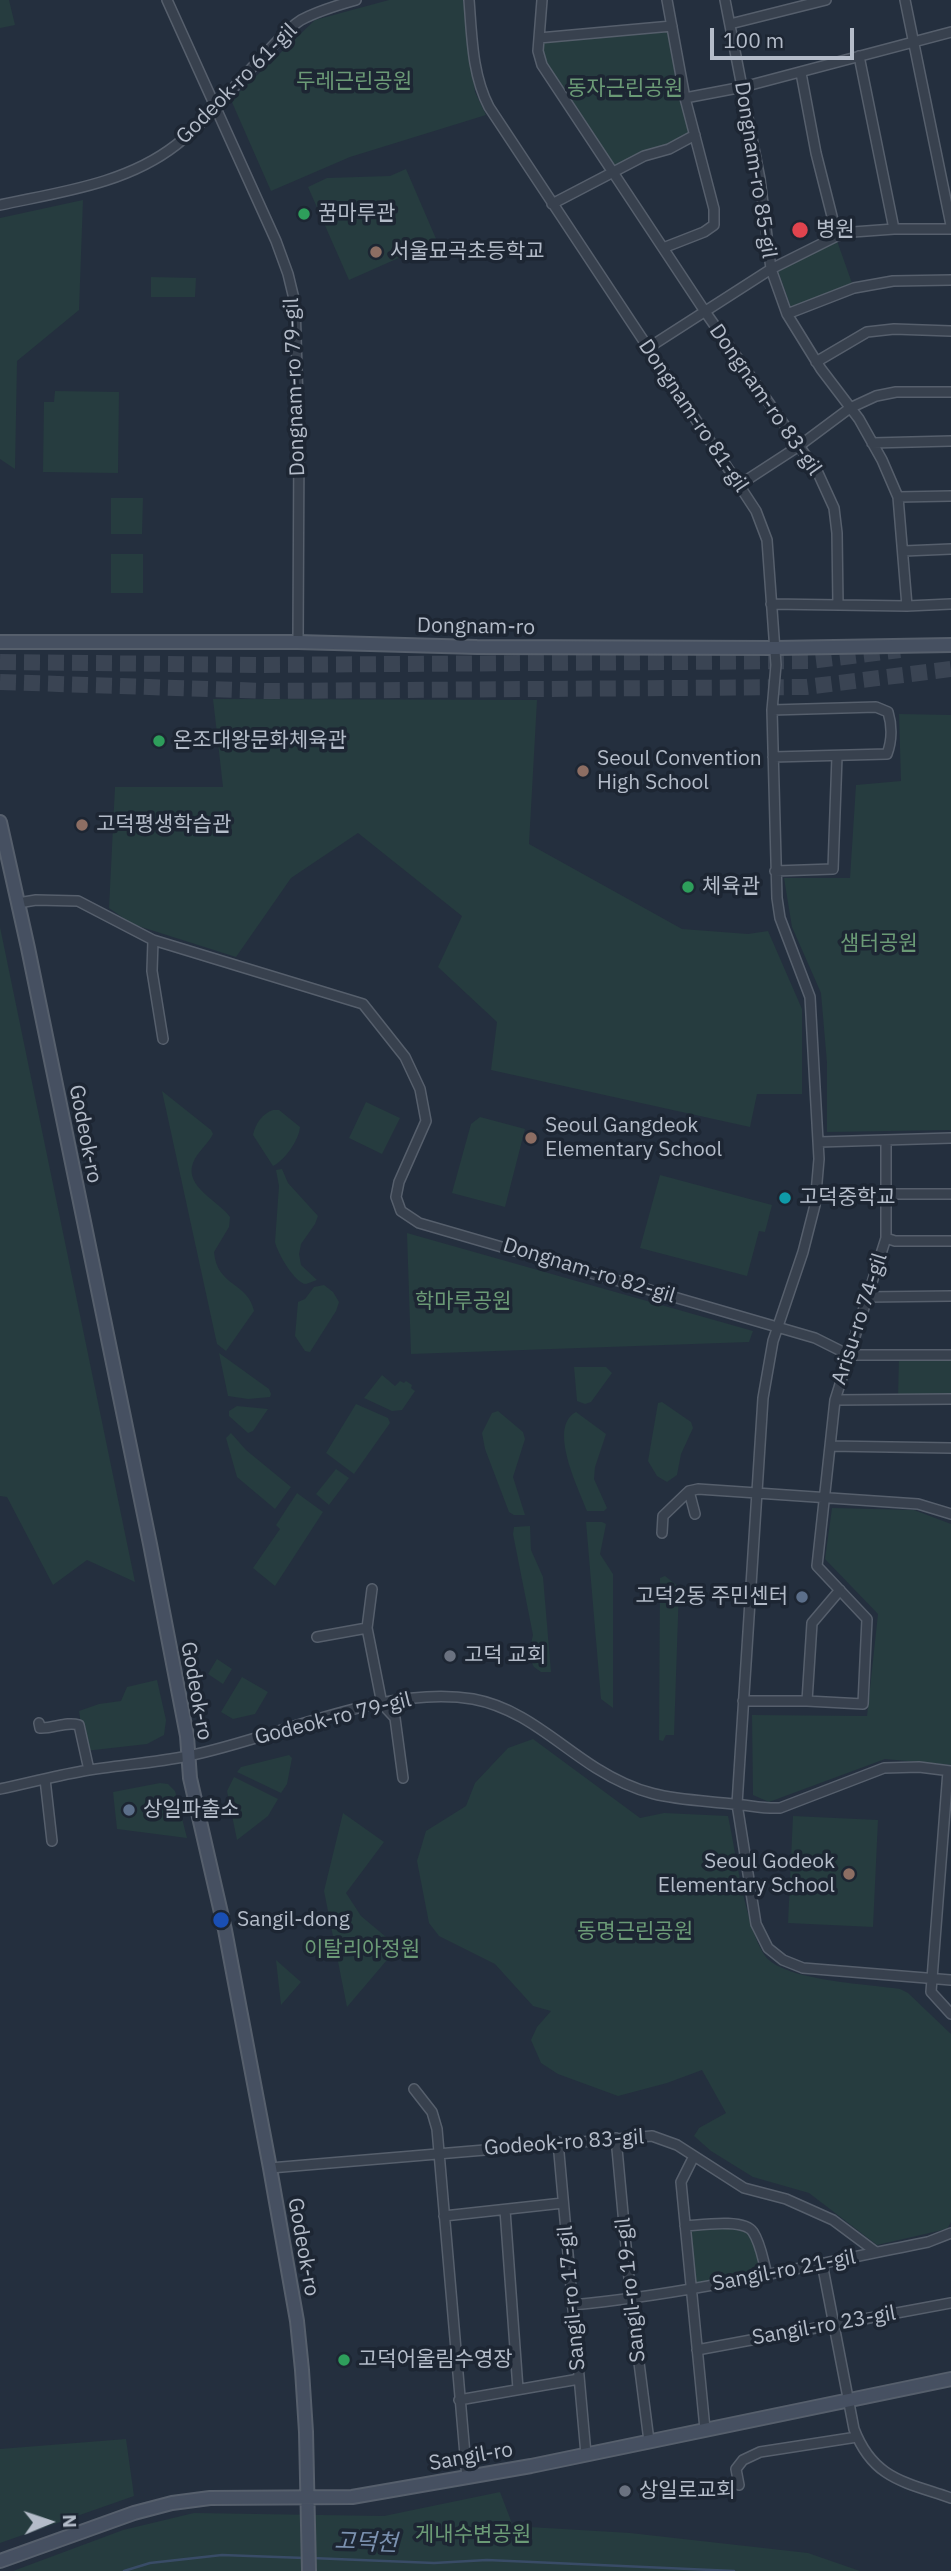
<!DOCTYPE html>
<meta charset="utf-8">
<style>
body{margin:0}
#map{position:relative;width:951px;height:2571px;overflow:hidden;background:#242f3e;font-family:"IBM Plex Sans",sans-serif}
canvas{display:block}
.north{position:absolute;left:14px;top:2487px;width:70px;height:70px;-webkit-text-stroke:5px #1d2633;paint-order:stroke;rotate:88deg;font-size:19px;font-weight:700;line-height:28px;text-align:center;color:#b4bcc9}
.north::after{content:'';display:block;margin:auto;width:24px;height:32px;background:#b4bcc9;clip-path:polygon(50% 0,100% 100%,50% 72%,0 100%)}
.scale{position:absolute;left:710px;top:28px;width:144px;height:32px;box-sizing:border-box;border:4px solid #b4bcc9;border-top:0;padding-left:9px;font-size:21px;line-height:24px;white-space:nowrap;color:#b4bcc9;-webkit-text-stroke:5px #1d2633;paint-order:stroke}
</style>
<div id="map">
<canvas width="951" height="2571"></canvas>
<div class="north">N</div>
<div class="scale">100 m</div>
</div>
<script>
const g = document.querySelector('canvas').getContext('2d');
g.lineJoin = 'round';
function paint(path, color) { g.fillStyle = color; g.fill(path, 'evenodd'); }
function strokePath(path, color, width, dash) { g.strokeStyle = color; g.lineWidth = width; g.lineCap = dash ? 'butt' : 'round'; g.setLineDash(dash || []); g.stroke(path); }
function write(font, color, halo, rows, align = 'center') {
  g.font = font + ' "IBM Plex Sans","Noto Sans KR",sans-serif'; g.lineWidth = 7; g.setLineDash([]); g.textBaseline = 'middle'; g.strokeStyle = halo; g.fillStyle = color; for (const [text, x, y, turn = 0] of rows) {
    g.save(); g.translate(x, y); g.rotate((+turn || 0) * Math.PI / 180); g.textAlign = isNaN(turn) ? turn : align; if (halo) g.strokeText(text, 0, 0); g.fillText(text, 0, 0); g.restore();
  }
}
const green = new Path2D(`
 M0 0H9L15 25 0 28Z
 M389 0H463L475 92 486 115 350 157 271 191 231 100 315 20Z
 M672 26 695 135 612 173 542 65 539 38Z
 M406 169 437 241 349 280 308 187 327 178 390 176Z
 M83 200 79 310 17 361 15 469 0 459V218Z
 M836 238 853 286 792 310 776 265Z
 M151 277 196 278 195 297H151Z
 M55 391 119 392 118 473 43 472 44 402H54Z
 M111 498H143L142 534H111Z
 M111 554H143V593H111Z
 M213 699 537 700 529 844 682 929 748 934 768 931 802 1009V1094H757L750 1127 491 1070 497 1022 438 967 462 916 358 833 291 878 236 957 132 924 109 908 115 787H223Z
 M899 714 951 715V1130L827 1132V1063L821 993 792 927 784 878H850L856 785 901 781Z
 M0 927 135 1582 87 1560 53 1585 7 1497 0 1496Z
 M162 1091 211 1130 213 1134C208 1144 197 1152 193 1163 184 1187 219 1201 230 1217L229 1227 214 1252C217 1287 248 1282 254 1311L226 1351 217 1344Z
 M366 1102 400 1118 382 1154 349 1138Z
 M273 1110H279L300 1127C299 1140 285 1160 273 1166L253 1135C255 1124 263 1113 273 1110Z
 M480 1117 525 1129 505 1207 452 1193 471 1124Z
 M282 1169 288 1183 318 1216 315 1224 301 1244 299 1254 301 1265 317 1280C313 1281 310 1283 306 1284 295 1284 277 1252 275 1242L279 1186 276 1170Z
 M660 1175 772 1205 765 1232 759 1231 747 1276 640 1248Z
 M407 1233 753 1331 749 1342 411 1354Z
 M324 1285 333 1292 339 1302 336 1311 310 1352 305 1351 295 1336 298 1302 305 1299 314 1287Z
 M219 1353 269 1389 271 1394 270 1397 248 1399 228 1396Z
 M899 1355H951V1399H898Z
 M574 1367H606L612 1373 591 1402 585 1404 577 1401Z
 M382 1375 395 1386 400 1381 404 1383 406 1381 412 1385 411 1388 415 1391 402 1410 392 1411 364 1398Z
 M662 1402 691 1422 693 1428 681 1454 677 1475 667 1482 657 1476 648 1461 658 1403Z
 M356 1404 388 1418 390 1423 354 1474 326 1453Z
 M237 1406 268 1409 253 1431 248 1433 229 1416V1411Z
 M498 1411 523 1432 525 1439 513 1477 525 1515H514L509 1512 485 1449 482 1433 492 1413Z
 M576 1412 606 1434 595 1467 594 1479 607 1508 604 1511H587C579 1489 547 1427 576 1412Z
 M231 1433 246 1450 291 1487 275 1509 237 1477 226 1438Z
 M336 1469 349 1478 329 1505 316 1494Z
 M297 1493 323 1512 275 1586 253 1568 280 1529 276 1525Z
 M832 1508 914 1510 951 1524V1765L885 1759 769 1802 753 1795 752 1715 867 1716 878 1614 825 1559Z
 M586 1522H602L606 1524 600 1554 613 1574V1708L601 1699Z
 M530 1526 531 1550 543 1577 551 1672H541L534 1667 528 1656 533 1635 513 1534 514 1527Z
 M665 1576 679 1587 674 1735H666L663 1741 659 1740 660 1578Z
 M217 1659 232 1669 223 1684 208 1674Z
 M242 1677 268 1692 255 1714 233 1719 221 1712Z
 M157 1680 166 1720 164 1735 147 1744 85 1751 79 1711 99 1704 121 1701 127 1687Z
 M533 1739 640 1818 664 1813 728 1816C735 1847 747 1940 769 1960 793 1981 867 1984 900 1989L908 1993 951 2034V2222L947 2229 877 2245 809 2193 753 2177 711 2151 694 2136 699 2128 726 2113 702 2070 667 2083 618 2096 558 2074 541 2063 531 2040 537 2027 551 2011 533 2006 495 1964 439 1936 429 1923 417 1861 426 1831 466 1806 475 1783 508 1748Z
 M289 1755 292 1758 287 1784 281 1793 237 1772 241 1767Z
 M234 1777 278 1799 268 1816 237 1840 227 1791Z
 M160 1783 168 1784 175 1791 187 1838 117 1829 113 1792Z
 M343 1813 384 1842 346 1893 361 1916 398 1947 347 2007 324 1891Z
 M793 1816 878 1820 873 1927 788 1923Z
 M276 1960 301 1982 281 2005Z
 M686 2227H748L766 2273 692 2288Z
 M126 2439 134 2496 0 2543V2449Z
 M500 2492 513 2526 630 2533 808 2553 860 2571H13L123 2530 194 2513 384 2516Z`);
const stream = new Path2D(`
 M311 2558 434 2563 487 2560 734 2571
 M124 2571 150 2563 222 2555 305 2558`);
const highwayTunnel = new Path2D(`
 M0 662 258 665 811 661 900 650
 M0 682 267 691 806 687 951 669`);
const street = new Path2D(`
 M167 0 276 241 288 274 295 303 299 438 298 642
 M469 0C472 37 472 74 489 107L739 485 756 511 767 540 776 665 772 710 777 898 780 918 810 997 819 1159 815 1205 803 1252 773 1341 763 1398 737 1804 756 1924 768 1948 783 1960 803 1968 951 1980
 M542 0 538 51 542 65 706 313 818 473 834 508 837 533 838 605
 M725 0 760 179 771 269 787 314 821 369 859 419 882 460 898 497 907 606
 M905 0 951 225
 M730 24 826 0
 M539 38 672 26
 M859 56 894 229
 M801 73 816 153 837 236
 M685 98 743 87 951 32
 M552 204 644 156 669 149 695 135
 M0 205C60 192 126 184 176 145 209 119 236 83 266 53 277 42 288 28 301 20 318 11 338 5 356 0
 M663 248 704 232 714 225V209L685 98 667 0
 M787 314 854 288 893 281 951 280
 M648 348 771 269 837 236 853 232 894 229H951
 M816 362 867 332 894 329 951 331
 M872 443 951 441
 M739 485 799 446 850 408 876 396 896 392H951
 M898 497 951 496
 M904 551 951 549
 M771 604 907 606 951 604
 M772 710 876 707 888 712C892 725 892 741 887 754L773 757
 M775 871 833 869 837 756
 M18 903 36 900 78 901 153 940 363 1004 405 1057 420 1089 426 1121 399 1182 396 1197 401 1211 419 1223 815 1338 849 1355H951
 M153 940 152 971 163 1039
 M819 1142 951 1138
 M886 1194H951
 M886 1238 895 1241H951
 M867 1297 951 1296
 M835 1400 951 1399
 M830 1446 951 1448
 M689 1491 695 1514
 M662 1533 663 1516 689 1491 698 1489 918 1504 951 1514
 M372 1589 367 1628 382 1704 395 1718 403 1778
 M317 1637 367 1628
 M743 1701H807L863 1704 867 1619 817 1566 835 1400 886 1238V1141
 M807 1701 812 1623 840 1590
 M39 1723 40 1728C53 1729 66 1721 79 1725L89 1770
 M948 1771 931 1992 951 2014
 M45 1779 52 1841
 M0 1789C28 1783 55 1776 83 1771 118 1765 154 1763 188 1756 275 1739 384 1684 473 1699 522 1708 555 1742 596 1768 647 1800 676 1798 733 1804 749 1805 763 1809 780 1808L884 1768 919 1767 951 1771
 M414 2089 432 2112 437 2129 467 2478
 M616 2138 631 2300 649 2441
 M558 2142 586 2454
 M694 2156 681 2182 705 2429
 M270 2168 652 2136 677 2145 744 2188 786 2199 833 2220 876 2252
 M505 2210 518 2389
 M444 2216 563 2203
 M685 2226C701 2225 744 2218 753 2232 761 2244 763 2261 767 2274
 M822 2263 854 2429C873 2479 905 2482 951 2498
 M572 2305C692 2294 810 2265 928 2242L951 2233
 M697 2350 951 2303
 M459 2400 579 2379
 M739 2485 736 2469 743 2460 760 2452 857 2437`);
const secondary = new Path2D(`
 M0 642H298L477 647 776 648 951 645
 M0 822 28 948 150 1544 187 1736 190 1778 225 1930 270 2168 297 2321 302 2370 306 2432 309 2571
 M0 2561 134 2513 172 2503 210 2498 352 2497 531 2466 951 2379`);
const markers = [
 [304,214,7,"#2e9e5b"],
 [800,230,9,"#e0444e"],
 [376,252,7,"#8d6e63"],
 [159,741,7,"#2e9e5b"],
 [583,771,7,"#8d6e63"],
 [82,825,7,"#8d6e63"],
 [688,887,7,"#2e9e5b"],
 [531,1138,7,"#8d6e63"],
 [785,1198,7,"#0f9aa8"],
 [802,1597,7,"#5c6f8a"],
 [450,1656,7,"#6b7280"],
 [129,1810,7,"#5c6f8a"],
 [849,1874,7,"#8d6e63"],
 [221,1920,9,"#1a4fb4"],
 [344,2360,7,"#2e9e5b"],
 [625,2491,7,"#6b7280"]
];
const parkNames = [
 ["두레근린공원",354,82],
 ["동자근린공원",625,89],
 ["샘터공원",879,944],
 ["학마루공원",463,1302],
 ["동명근린공원",635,1932],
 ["이탈리아정원",362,1950],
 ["게내수변공원",473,2535]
];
const streetNames = [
 ["Godeok-ro 61-gil",237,84,-45],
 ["Dongnam-ro 85-gil",755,170,81],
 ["Dongnam-ro 79-gil",295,387,-92],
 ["Dongnam-ro 83-gil",765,400,55],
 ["Dongnam-ro 81-gil",693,416,56],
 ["Dongnam-ro",476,627,1],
 ["Godeok-ro",85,1134,79],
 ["Dongnam-ro 82-gil",589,1271,17],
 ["Arisu-ro 74-gil",860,1319,-72],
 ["Godeok-ro",196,1691,80],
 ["Godeok-ro 79-gil",333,1719,-14],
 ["Godeok-ro 83-gil",564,2143,-4],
 ["Godeok-ro",303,2247,80],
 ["Sangil-ro 21-gil",784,2271,-11],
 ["Sangil-ro 19-gil",631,2290,-96],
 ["Sangil-ro 17-gil",572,2298,-95],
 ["Sangil-ro 23-gil",824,2326,-10],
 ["Sangil-ro",471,2457,-10]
];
const poiNames = [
 ["꿈마루관",318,214],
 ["병원",816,230],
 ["서울묘곡초등학교",390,252],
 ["온조대왕문화체육관",173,741],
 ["Seoul Convention",597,759],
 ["High School",597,783],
 ["고덕평생학습관",96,825],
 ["체육관",702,887],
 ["Seoul Gangdeok",545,1126],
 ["Elementary School",545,1150],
 ["고덕중학교",799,1198],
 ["고덕2동 주민센터",788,1597,"right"],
 ["고덕 교회",464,1656],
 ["상일파출소",143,1810],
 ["Seoul Godeok",835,1862,"right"],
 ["Elementary School",835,1886,"right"],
 ["Sangil-dong",237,1920],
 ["고덕어울림수영장",358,2360],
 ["상일로교회",639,2491]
];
const waterNames = [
 ["고덕천",366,2543,2]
];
paint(green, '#263c3f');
strokePath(stream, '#394c67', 2.5);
strokePath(highwayTunnel, '#3a4453', 16, [16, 8]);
strokePath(street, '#565f6c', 12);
strokePath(secondary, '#565f6c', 16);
strokePath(street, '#38414e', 9);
strokePath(secondary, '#465061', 12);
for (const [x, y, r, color] of markers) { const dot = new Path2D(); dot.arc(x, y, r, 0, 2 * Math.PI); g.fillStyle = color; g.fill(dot); strokePath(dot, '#1d2633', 2.5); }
write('21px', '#6b9a76', '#1d2633', parkNames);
write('21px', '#b4bcc9', '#1d2633', streetNames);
write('21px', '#b4bcc9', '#1d2633', poiNames, 'left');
write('italic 23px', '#7c92b1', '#1d2633', waterNames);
</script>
